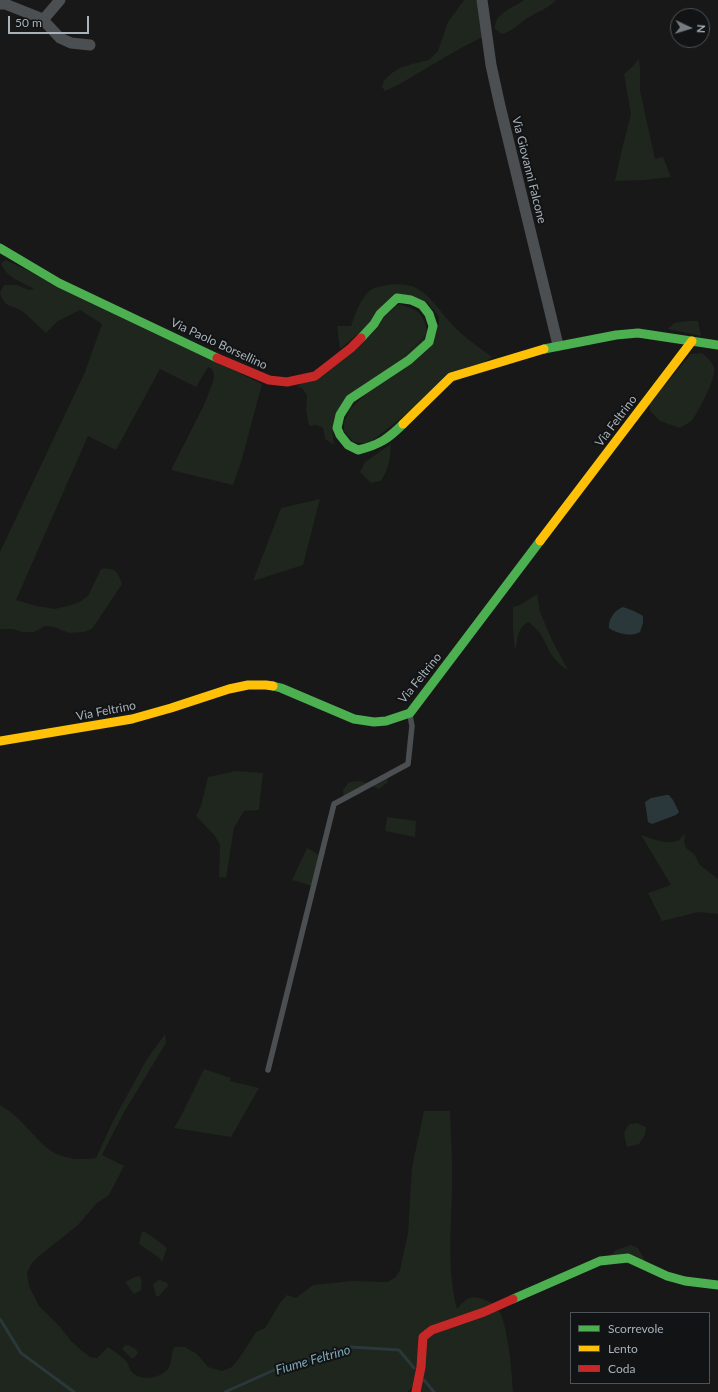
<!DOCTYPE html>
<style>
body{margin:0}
#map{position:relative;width:718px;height:1392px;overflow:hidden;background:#181818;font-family:Lato,sans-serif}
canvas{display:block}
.legend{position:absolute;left:570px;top:1312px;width:140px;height:72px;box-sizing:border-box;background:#121314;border:1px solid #4e5356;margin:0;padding:5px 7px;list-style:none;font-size:12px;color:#a8b2ba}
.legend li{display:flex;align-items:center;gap:8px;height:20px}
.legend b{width:20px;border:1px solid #4e5356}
.north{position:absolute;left:670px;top:8px;width:40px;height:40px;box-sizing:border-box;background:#121314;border:1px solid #4e5356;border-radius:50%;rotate:94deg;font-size:11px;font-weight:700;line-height:16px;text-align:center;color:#a8b2ba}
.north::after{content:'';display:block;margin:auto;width:14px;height:18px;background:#767c81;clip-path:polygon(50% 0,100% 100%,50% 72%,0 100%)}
.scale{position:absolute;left:8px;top:16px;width:81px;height:18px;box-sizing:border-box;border:2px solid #a8b2ba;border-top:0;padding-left:5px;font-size:12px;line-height:14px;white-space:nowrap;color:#a8b2ba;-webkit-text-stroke:3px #121314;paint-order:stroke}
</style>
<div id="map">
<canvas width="718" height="1392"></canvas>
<ul class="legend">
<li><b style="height:5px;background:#4caf50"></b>Scorrevole</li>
<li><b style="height:5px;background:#ffc107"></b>Lento</li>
<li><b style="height:5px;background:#c62828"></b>Coda</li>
</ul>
<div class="north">N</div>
<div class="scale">50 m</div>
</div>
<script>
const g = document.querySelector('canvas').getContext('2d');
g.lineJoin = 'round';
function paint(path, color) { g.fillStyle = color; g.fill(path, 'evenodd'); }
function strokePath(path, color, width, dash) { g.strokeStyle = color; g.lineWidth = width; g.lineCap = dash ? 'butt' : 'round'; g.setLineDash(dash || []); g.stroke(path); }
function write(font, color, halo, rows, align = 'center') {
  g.font = font + ' Lato,sans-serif'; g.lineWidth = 4; g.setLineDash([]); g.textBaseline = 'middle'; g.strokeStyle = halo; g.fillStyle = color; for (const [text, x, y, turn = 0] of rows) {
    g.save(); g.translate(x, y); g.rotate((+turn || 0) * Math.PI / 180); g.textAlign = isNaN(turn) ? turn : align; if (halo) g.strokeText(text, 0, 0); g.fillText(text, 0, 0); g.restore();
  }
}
const green = new Path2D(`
 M464 0H479L486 35 454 52 398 85 385 91 382 87 384 80 392 73 400 68 412 64 429 60 438 51 448 22Z
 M524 0H556C549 8 538 12 529 17 520 23 513 31 502 34L495 29C494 13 513 8 524 0Z
 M639 59 640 69V91L655 159 663 157 671 177 645 180 615 181 622 149 631 114 624 74 632 67Z
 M6 260 262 384 242 459 233 485 171 470 204 405 213 382 214 376 212 369 208 367 196 387 160 369 116 450 88 436 16 600 37 606 55 609 78 603 88 596 101 569C115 567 118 572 122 584L92 629 84 632 69 633 54 627 45 626 34 632H22L13 629H0V552L85 372 102 324 80 310 58 321 46 333C38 326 30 317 22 311 10 303 6 310 0 293L4 285H17L29 290 34 289C21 281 6 278 1 263Z
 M393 284C399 285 408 284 414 287 430 294 438 309 449 321 461 335 477 346 492 357L409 412 368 444 353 442 344 431V422L353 404 439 324V317L427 302 405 295 340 349 337 326H351C355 315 362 293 374 288 380 286 387 285 393 284Z
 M399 304C404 306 411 307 415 310 423 314 427 326 427 334L332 427 334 445 325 439 323 428 316 425 309 426 306 410 307 395 302 388 297 387Z
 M687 321H698L701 336 668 329 674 323Z
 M702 353C707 357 711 361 714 367 717 377 699 410 693 419 690 423 684 425 680 428L660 421 650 411V403L691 354Z
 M391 444C390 460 389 468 381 481L371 483 360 472 365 462Z
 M320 499 303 565 253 581 281 508Z
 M537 594 540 612 552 640 568 670C550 659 550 650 540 633 537 629 532 626 529 622 517 626 518 641 515 651L513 630V607L520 605Z
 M236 771 263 773 259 810 244 811 234 828 226 878 219 877 220 845 215 836 196 816 201 806 208 777Z
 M389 773 387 783 379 789 372 786 356 796 344 797 343 790 349 782 360 781 366 783Z
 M387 817 416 821 415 837 385 831Z
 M685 833 684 841 686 848 694 854 700 865 718 879V914L698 912 662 921 648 893 671 885 641 835C651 838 668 846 679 840 681 839 683 835 685 833Z
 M307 848 320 855 312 886 292 880Z
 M165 1034 166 1043 123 1114 102 1155 124 1166 109 1195 97 1203 78 1225 38 1257 31 1264 27 1273 29 1286 39 1306 61 1328 71 1341 81 1350 90 1357 97 1358 108 1347C114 1351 121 1356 126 1361 129 1364 129 1369 132 1372 140 1381 158 1379 167 1370 173 1364 170 1355 174 1347H185L197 1354 208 1367 222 1371 232 1367 240 1357 256 1332 265 1328 280 1303 287 1295 296 1298 313 1285 352 1281 387 1282 396 1277 400 1270 408 1233 412 1167 424 1111H450C451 1137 453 1164 452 1190 451 1230 447 1270 457 1309 465 1300 469 1294 483 1299 488 1301 495 1304 498 1309 508 1323 512 1374 513 1392H422L412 1388 407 1392H0V1105C39 1127 39 1166 96 1158L113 1121 147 1059Z
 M204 1069 231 1078 230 1081 259 1088 231 1137 174 1128 181 1116Z
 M637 1123 646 1127 645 1135 639 1144 627 1147C625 1136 621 1133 630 1124Z
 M143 1231 150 1235 167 1248 162 1262 158 1257 139 1244 141 1235Z
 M631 1245 638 1248 646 1262 609 1256 616 1250Z
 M140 1276 142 1281 141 1290 134 1294 125 1282 135 1277Z
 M160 1280 167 1283 168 1286 159 1296H156L153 1285 157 1281Z
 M128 1345C132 1347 136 1348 138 1353L134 1358H131L122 1349 124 1346Z`);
const water = new Path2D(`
 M623 607 634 611 643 616V623L640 632C631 637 618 634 609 628 608 619 615 610 623 607Z
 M666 795H669L673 800 679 812 676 815 652 824 648 822 645 802 651 798Z`);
const stream = new Path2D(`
 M0 1319 21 1353 74 1392
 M424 1380 434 1392
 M225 1392 274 1370 351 1347 399 1350 414 1368`);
const lane = new Path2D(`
 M268 1070 334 804 408 764 412 726 410 715`);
const street = new Path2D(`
 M482 0 491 65 500 106 558 345
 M0 4H5L38 17 45 22 60 38 71 43 90 45
 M43 20 60 0`);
const fast = new Path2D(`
 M0 248 59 283 217 358
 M361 338 374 324 380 314 397 298 411 300 422 305 429 314 433 326 429 342 409 360 350 399 340 415 337 428 340 435 348 445 358 450C379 445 388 439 403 424
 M544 349 616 335 638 333 718 345
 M273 686 281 688 354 719 374 722 386 721 410 713 540 541
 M513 1299 600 1261 628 1258 667 1276 685 1281 718 1285`);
const slow = new Path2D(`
 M403 424 451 377 544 349
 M540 541 692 341
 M0 741 132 719 171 708 229 689 248 685H266L273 686`);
const jam = new Path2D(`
 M217 358 269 380 287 382 315 376 351 348 361 338
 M416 1392 421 1367 423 1337 432 1330 484 1312 513 1299`);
const streetNames = [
 ["Via Giovanni Falcone",529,170,76],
 ["Via Paolo Borsellino",219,344,25],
 ["Via Feltrino",616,421,-53],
 ["Via Feltrino",420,678,-51],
 ["Via Feltrino",106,711,-11]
];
const waterNames = [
 ["Fiume Feltrino",313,1360,-16]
];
paint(green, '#1e261d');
paint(water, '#2a383b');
strokePath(stream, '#2a383b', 3);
strokePath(lane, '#4c4f51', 5.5);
strokePath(street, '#4c4f51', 11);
strokePath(fast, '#4caf50', 9);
strokePath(slow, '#ffc107', 9);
strokePath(jam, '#c62828', 9);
write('12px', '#a8b2ba', '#121314', streetNames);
write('italic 13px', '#7caab8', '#121314', waterNames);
</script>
